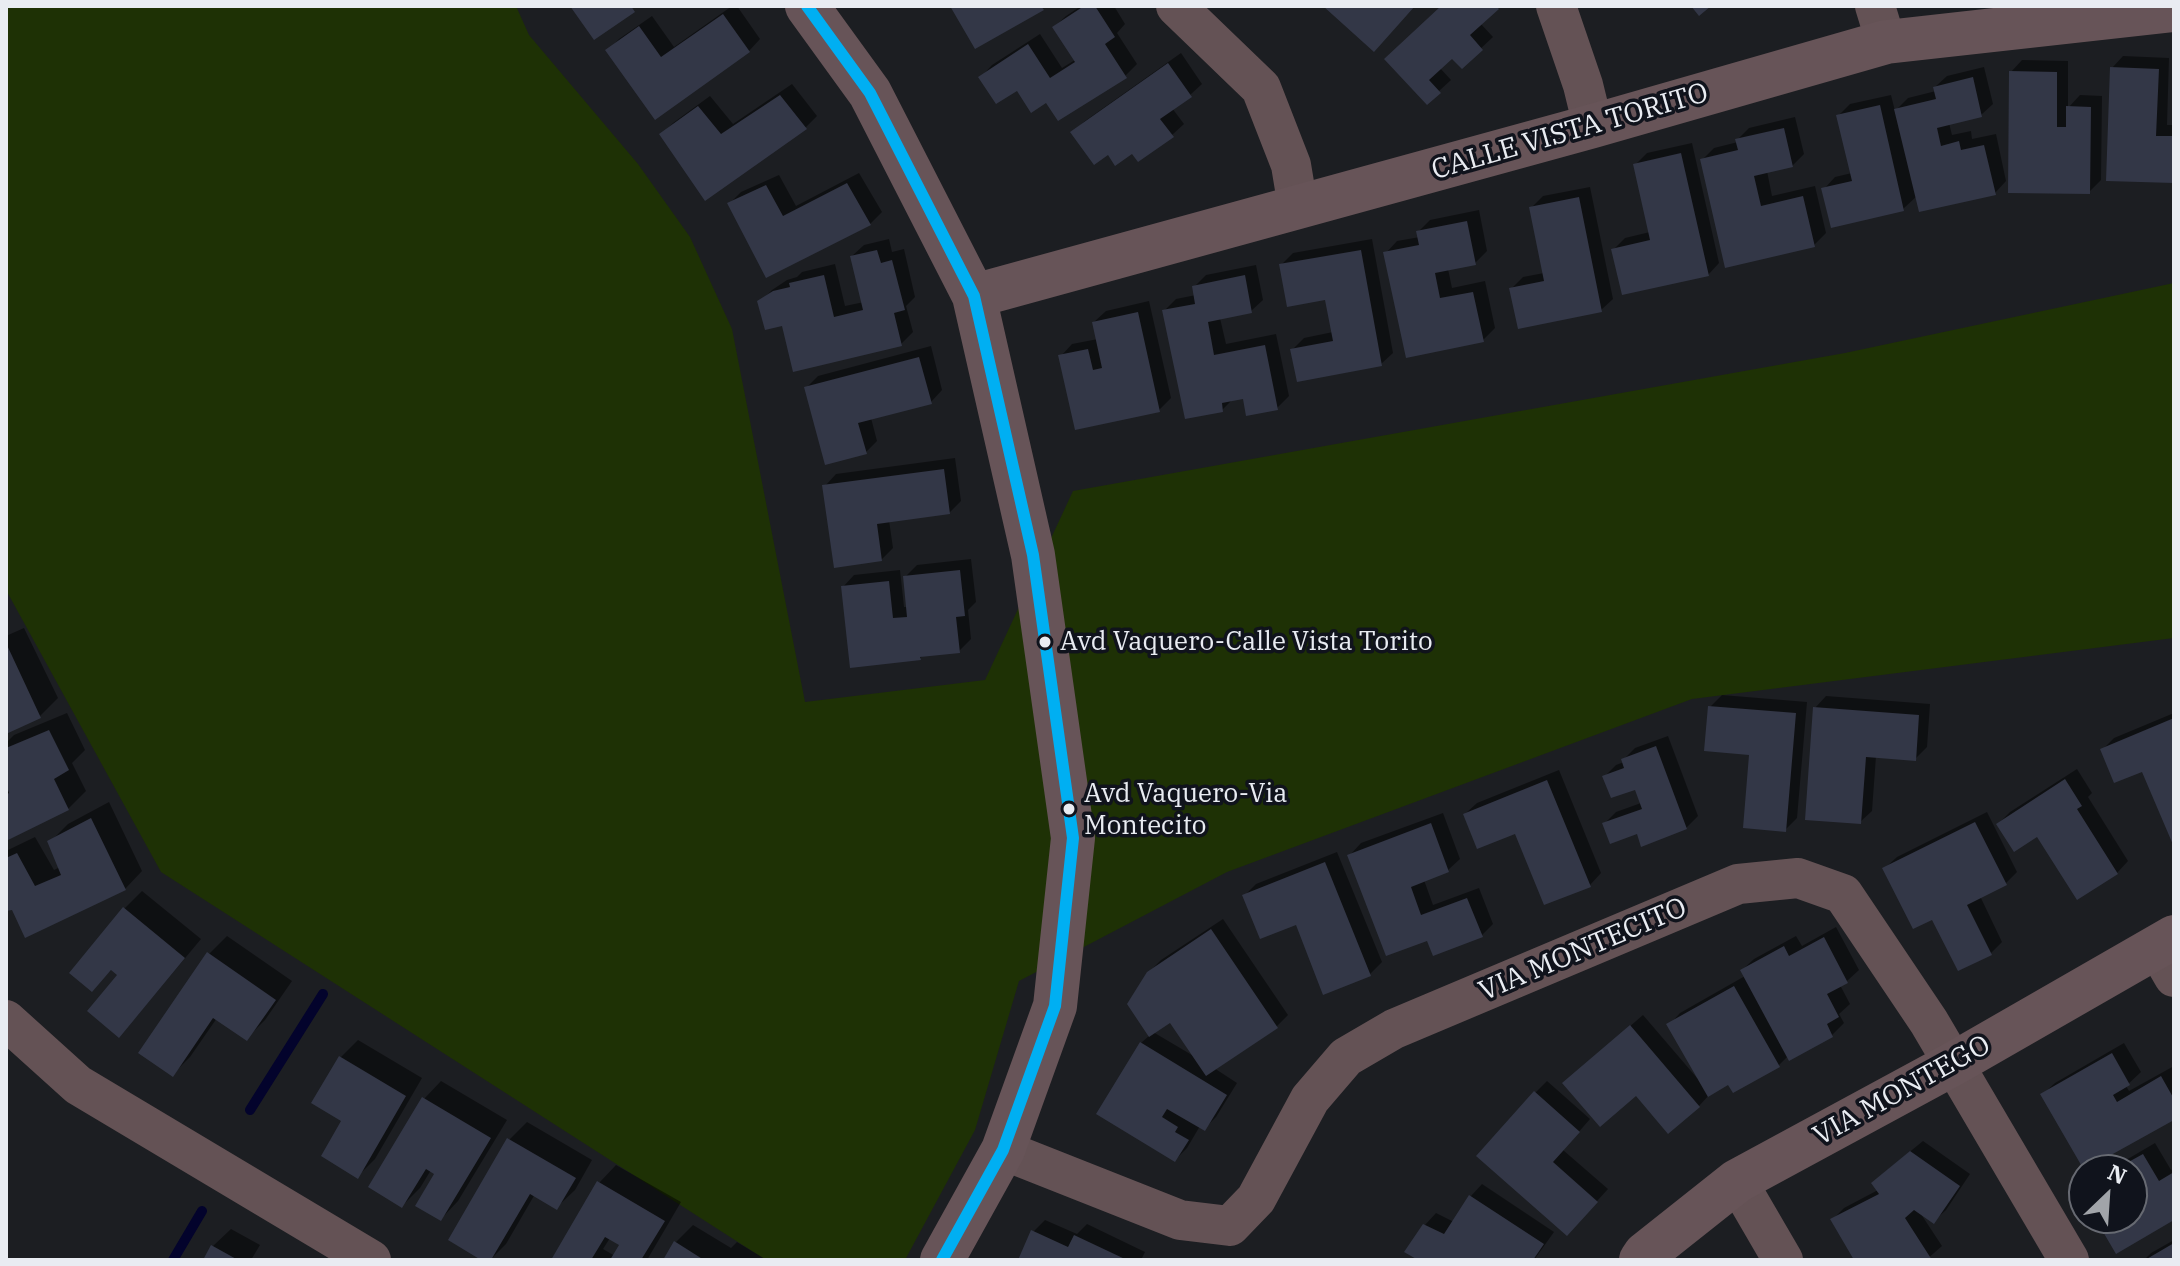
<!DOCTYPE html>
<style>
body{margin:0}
#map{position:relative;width:2180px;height:1266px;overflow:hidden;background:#1c1e22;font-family:"IBM Plex Serif",serif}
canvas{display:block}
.frame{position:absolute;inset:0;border:8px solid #e9ecf2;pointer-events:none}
.north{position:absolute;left:2068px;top:1154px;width:80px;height:80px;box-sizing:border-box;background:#10131c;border:2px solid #676a72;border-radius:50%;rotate:25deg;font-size:22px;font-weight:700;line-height:32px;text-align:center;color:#e9ecf2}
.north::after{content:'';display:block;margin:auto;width:28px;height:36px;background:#a1a4a9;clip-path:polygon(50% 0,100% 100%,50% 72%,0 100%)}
</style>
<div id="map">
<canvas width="2180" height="1266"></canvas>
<div class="frame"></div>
<div class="north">N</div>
</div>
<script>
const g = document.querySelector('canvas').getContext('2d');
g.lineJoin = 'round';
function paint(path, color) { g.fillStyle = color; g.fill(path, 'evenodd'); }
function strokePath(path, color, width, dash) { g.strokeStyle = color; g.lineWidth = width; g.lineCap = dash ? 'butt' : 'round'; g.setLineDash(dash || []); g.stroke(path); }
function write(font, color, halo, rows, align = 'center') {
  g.font = font + ' "IBM Plex Serif",serif'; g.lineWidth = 7; g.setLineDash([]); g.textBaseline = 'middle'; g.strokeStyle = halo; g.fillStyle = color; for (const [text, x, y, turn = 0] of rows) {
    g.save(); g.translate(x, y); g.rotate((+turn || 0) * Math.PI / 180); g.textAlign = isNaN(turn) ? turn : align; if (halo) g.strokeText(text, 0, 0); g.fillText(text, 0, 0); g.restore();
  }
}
const green = new Path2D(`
 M6 6H516L529 35 638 164 690 237 732 329 805 702 985 680 1073 491 1845 353 2174 283V638L1692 699 1227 872 1019 981 975 1130 905 1260H766L161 872 6 590Z`);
const shadow = new Path2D(`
 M732 6H737L760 39 749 51 655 117 607 51 619 39 652 16 674 47Z
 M1081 6H1114L1125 24 1117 33 1137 64 1125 76 1047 101 1018 88 981 77 992 65 1040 34 1062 68 1075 60 1054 27 1066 16Z
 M1443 6H1499L1480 23 1493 37 1462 66 1453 56 1440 68 1451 80 1427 102 1398 47Z
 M1181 53 1202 84 1190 95 1172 108 1184 124 1172 135 1133 151 1108 153 1073 132 1085 121Z
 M2123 56 2169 58 2167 125H2174V181L2112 68Z
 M2022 60 2068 61V108L2080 95 2102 96 2101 180 2089 192 2011 72Z
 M1984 67 1993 104 1981 115 1949 123 1952 135 1971 131 1972 139 1996 134 2006 181 1995 193 1917 196 1903 209 1824 189 1835 177 1852 173 1838 116 1850 104 1891 95 1895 111 1908 98 1936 91 1935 87 1947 76Z
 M792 84 817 116 806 127 706 198 661 135 673 123 710 96 733 124Z
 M1795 117 1804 154 1792 166 1767 171 1772 196 1815 186 1826 233 1814 245 1727 265 1702 160 1714 148 1738 142 1737 140 1749 128Z
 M1692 143 1719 263 1708 275 1614 249 1625 238 1650 232 1635 165 1647 153Z
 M859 173 882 212 870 224 767 276 729 204 741 192 779 175 796 206Z
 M1590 187 1613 299 1601 310 1512 288 1523 277 1544 273 1531 208 1543 196Z
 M1479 210 1487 251 1475 263 1448 269 1452 288 1485 281 1495 328 1483 340 1386 253 1397 241 1420 237 1418 232 1430 220Z
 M889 239 892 252 904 249 915 297 906 306 913 332 901 344 783 323 760 302 772 290 787 280 797 277 802 272 835 264 845 306 864 302 852 256 864 245Z
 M1372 239 1393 353 1381 364 1293 349 1304 338 1333 332 1327 298 1281 265 1293 253Z
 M1256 265 1263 300 1251 311 1220 318 1226 344 1276 334 1289 396 1277 408 1244 397 1233 399 1222 410 1164 311 1176 299 1196 295 1194 287 1206 275Z
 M1149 301 1171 398 1159 410 1061 356 1072 344 1098 339 1094 322 1106 311Z
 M931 346 942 390 931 402 871 418 877 441 866 452 806 388 818 376Z
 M955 458 961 501 950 512 889 520 893 548 881 560 825 486 836 474Z
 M971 559 976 602 968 610 971 639 959 651 924 655 920 658 843 587 854 575 900 570 904 607H908L905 577 917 565Z
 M24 628 58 698 40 716 6 732V636Z
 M1722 695 1807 702 1797 818 1785 830 1751 753 1710 707Z
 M1826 696 1930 704 1927 747 1915 759 1876 756 1872 811 1860 822 1815 708Z
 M67 713 85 750 72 763 86 791 68 809 6 839V787L9 786 6 778V743L14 735Z
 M2174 713V842L2143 769 2102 750 2114 738Z
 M1668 736 1698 816 1686 828 1638 831 1604 824 1616 812 1641 803 1636 787 1605 776 1616 765 1624 762 1623 760 1635 748Z
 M2077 769 2092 793 2088 797 2128 861 2117 873 2038 834 1998 824 2010 812Z
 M1559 770 1601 873 1590 885 1516 831 1465 814 1477 803Z
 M109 802 142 871 125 889 6 909V851L35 837 54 870 60 867 50 842 68 824Z
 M1987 812 2017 872 2006 883 1980 896 2002 942 1991 953 1933 917 1885 868 1897 857Z
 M1443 813 1460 859 1448 870 1424 880 1433 905 1479 888 1493 924 1481 936 1429 938 1350 855 1361 843Z
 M1337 852 1382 962 1370 974 1297 922 1245 895 1256 884Z
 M142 891 201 939 136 1017 119 1035 120 975 112 969 92 990 124 909Z
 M1223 919 1288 1015 1276 1027 1214 1068 1237 1083 1216 1117 1204 1129 1200 1126 1187 1148 1175 1160 1099 1113 1141 1043 1150 1035 1148 973 1161 960ZM1171 1020 1197 1058 1153 1032Z
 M1836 927 1859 970 1847 981 1840 985 1850 1004 1839 1014 1844 1023 1832 1035 1790 1058 1788 1056 1779 1065 1734 1091 1729 1082 1710 1094 1699 1106 1636 1093 1577 1072 1643 1015 1697 1078 1699 1077 1669 1025 1680 1013 1745 976 1742 970 1754 959 1796 936 1802 946Z
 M227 936 292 981 265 1020 247 1038 217 1018 190 1057 172 1075 209 954Z
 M358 1040 422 1078 375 1159 358 1176 344 1120 341 1057Z
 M2124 1043 2141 1072 2126 1086 2129 1091 2174 1066V1118L2043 1094 2055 1083Z
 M441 1081 507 1120 458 1201 441 1219 436 1174 431 1170 420 1188 402 1206 424 1099Z
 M1547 1081 1590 1119 1563 1150 1608 1189 1567 1234 1535 1093Z
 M527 1122 592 1160 575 1190 557 1207 535 1194 506 1244 490 1260H485L509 1140Z
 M1923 1141 1970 1174 1946 1210 1934 1221 1919 1211 1942 1246 1926 1260H1856L1833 1219 1844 1208 1878 1190 1885 1172Z
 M2155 1143 2171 1170 2174 1169V1218L2117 1251 2098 1218H2132V1170H2109Z
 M616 1165 681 1202 647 1260H553L599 1183ZM610 1238 622 1245 615 1256 603 1249Z
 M1482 1184 1554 1232 1534 1260H1423L1425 1225 1436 1213 1454 1222 1471 1196Z
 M1045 1220 1077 1234 1087 1224 1145 1252 1141 1260H1020L1033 1232Z
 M693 1225 731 1248 737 1242 765 1259 665 1260 675 1243Z
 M231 1229 260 1245 251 1260H205L213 1246Z
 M2174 1240V1260H2144L2151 1253Z`);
const stream = new Path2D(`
 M250 1110 323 994
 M173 1260 202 1211`);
const building = new Path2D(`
 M570 6H631L635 12 594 40Z
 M950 6H1041L1044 10 975 49Z
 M1084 6H1095L1115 37 1105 44 1127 78 1058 121 1046 103 1031 113 1017 91 996 104 978 77 1028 44 1050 78 1075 62 1052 27Z
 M1323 6H1415L1374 52Z
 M1441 6H1496L1499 9 1470 35 1483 50 1462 69 1452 59 1429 80 1441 93 1427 105 1384 59Z
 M1691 6H1711L1699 16Z
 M723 14 750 52 655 120 605 50 639 26 661 57Z
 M1168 63 1192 97 1160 119 1174 137 1138 162 1132 154 1115 166 1108 155 1094 165 1070 132Z
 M2110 67 2159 69 2156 136H2174V183L2106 181Z
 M2009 71 2057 72V127H2066V106L2091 107 2090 194 2008 193Z
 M1973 77 1982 117 1937 128 1941 146 1959 141 1961 150 1984 145 1996 195 1919 212 1894 109 1936 99 1933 87Z
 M780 95 807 129 705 201 659 134 698 106 721 134Z
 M1880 105 1904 211 1831 228 1821 188 1852 181 1836 115Z
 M1784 128 1793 167 1754 176 1761 206 1803 196 1815 247 1725 268 1700 159 1738 150 1735 139Z
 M1681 153 1709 276 1622 295 1611 249 1650 240 1633 164Z
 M847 183 871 225 766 278 727 203 766 185 783 216Z
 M1579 197 1602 312 1518 329 1509 288 1544 281 1529 207Z
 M1467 221 1476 265 1435 273 1440 298 1473 292 1484 342 1406 358 1383 252 1419 245 1416 231Z
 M877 250 881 263 892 260 905 310 894 313 902 346 793 372 782 326 765 330 757 301 773 291 790 287 789 283 824 275 834 317 863 310 850 256Z
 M1361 250 1382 366 1297 382 1290 349 1333 341 1325 300 1287 307 1279 264Z
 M1245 275 1252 313 1208 322 1214 355 1265 345 1278 410 1246 416 1243 399 1222 403 1223 412 1185 419 1162 310 1195 304 1192 286Z
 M1138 312 1160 412 1075 430 1058 355 1088 349 1093 370 1102 368 1092 322Z
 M919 357 932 404 858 423 867 454 825 465 804 387Z
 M944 469 950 514 877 524 882 561 834 568 822 485Z
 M960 570 965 616 956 617 960 653 920 657 921 660 850 668 841 586 889 581 893 618 907 617 903 576Z
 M6 643 41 718 6 734Z
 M1708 706 1796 713 1786 832 1743 828 1749 755 1704 751Z
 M1813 707 1919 715 1916 761 1866 757 1861 824 1805 820Z
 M2174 718V847L2142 772 2114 783 2100 749Z
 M49 730 69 770 54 779 69 810 6 841V795L9 793 6 784V748Z
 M1656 746 1687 829 1641 847 1637 834 1610 844 1602 823 1642 809 1635 790 1611 798 1602 776 1624 768 1621 759Z
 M2065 779 2082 806 2077 809 2118 874 2077 900 2037 837 2014 852 1996 824Z
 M1547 780 1591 887 1544 905 1515 834 1477 849 1463 814Z
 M91 818 126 890 25 938 12 910 6 911V858L17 853 35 886 61 875 47 841Z
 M1975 822 2007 885 1967 905 1992 955 1958 971 1932 920 1913 929 1882 868Z
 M1431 823 1449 872 1411 887 1421 915 1467 898 1483 937 1433 956 1427 941 1386 956 1347 855Z
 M1325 862 1371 976 1323 995 1296 925 1260 939 1242 895Z
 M123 907 185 958 119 1038 87 1011 117 975 111 970 92 992 69 973Z
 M1211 929 1278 1028 1206 1076 1170 1023 1149 1037 1127 1004 1147 972Z
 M1824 937 1848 983 1827 994 1839 1017 1827 1024 1833 1037 1789 1061 1740 970 1784 946 1789 956Z
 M207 952 276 1000 247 1041 213 1018 173 1077 138 1053Z
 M1734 986 1780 1067 1733 1093 1728 1085 1708 1097 1666 1024Z
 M1630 1025 1700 1107 1668 1134 1636 1096 1600 1127 1562 1083Z
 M1140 1042 1227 1095 1205 1131 1167 1109 1162 1117 1178 1127 1175 1132 1189 1140 1175 1162 1096 1114Z
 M2112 1053 2130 1085 2113 1095 2117 1102 2161 1076 2174 1099V1120L2084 1170 2040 1094Z
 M339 1056 406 1096 358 1179 321 1156 341 1121 311 1103Z
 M1534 1091 1580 1132 1553 1162 1598 1202 1567 1236 1476 1156Z
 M422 1097 491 1138 441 1221 415 1206 434 1174 426 1169 402 1208 368 1187Z
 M507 1138 576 1178 557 1210 530 1194 491 1260H481L448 1240Z
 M1910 1151 1960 1186 1934 1224 1914 1210 1905 1218 1932 1260H1854L1830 1219 1879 1194 1871 1183Z
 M2143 1154 2159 1181 2174 1172V1220L2116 1254 2095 1218H2132V1170H2114Z
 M597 1181 665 1221 641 1260H610L619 1245 605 1237 591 1260H551Z
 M1469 1195 1544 1244 1533 1260H1418L1404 1252 1423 1224 1444 1234Z
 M1031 1230 1068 1247 1074 1235 1127 1260H1018Z
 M674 1241 704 1260H663Z
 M2174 1243V1260H2145Z
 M211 1245 238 1260H203Z`);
const street = new Path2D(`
 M1176 6 1261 88 1291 165 1298 207
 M1556 6 1583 85 1593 126
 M1875 6 1886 42
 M2156 946 2174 977
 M6 1020 78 1085 371 1260
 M1003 1150 1180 1220 1230 1226 1256 1199 1310 1099 1346 1057 1394 1029 1738 884 1798 878 1843 894 1929 1022 2069 1260
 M1737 1181 1783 1260`);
const secondary = new Path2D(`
 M807 6 870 93 974 296 1033 555 1073 838 1055 1006 1003 1150 942 1260
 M974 296 1593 126 1886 42 2174 10
 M1641 1260 1645 1254 1737 1181 1953 1064 2174 937`);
const bus1 = new Path2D(`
 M807 6 870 93 974 296 1033 555 1073 838 1055 1006 1003 1150 942 1260`);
const markers = [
 [1045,642,7,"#e9ecf2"],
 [1069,809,7,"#e9ecf2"]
];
const busNames = [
 ["Avd Vaquero-Calle Vista Torito",1060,642],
 ["Avd Vaquero-Via",1084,794],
 ["Montecito",1084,826]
];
const streetNames = [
 ["CALLE VISTA TORITO",1570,132,-16],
 ["VIA MONTECITO",1583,950,-23],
 ["VIA MONTEGO",1902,1091,-29]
];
paint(green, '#1e3105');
paint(shadow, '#0007');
strokePath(stream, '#03032c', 10);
paint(building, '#333747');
strokePath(street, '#645255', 40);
strokePath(secondary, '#675458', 44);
strokePath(bus1, '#00aff2', 12);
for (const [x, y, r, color] of markers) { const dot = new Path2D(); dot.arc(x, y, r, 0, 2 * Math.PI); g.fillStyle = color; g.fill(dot); strokePath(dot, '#10131c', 3); }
write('26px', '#e9ecf2', '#10131c', busNames, 'left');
write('28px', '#e9ecf2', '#10131c', streetNames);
</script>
